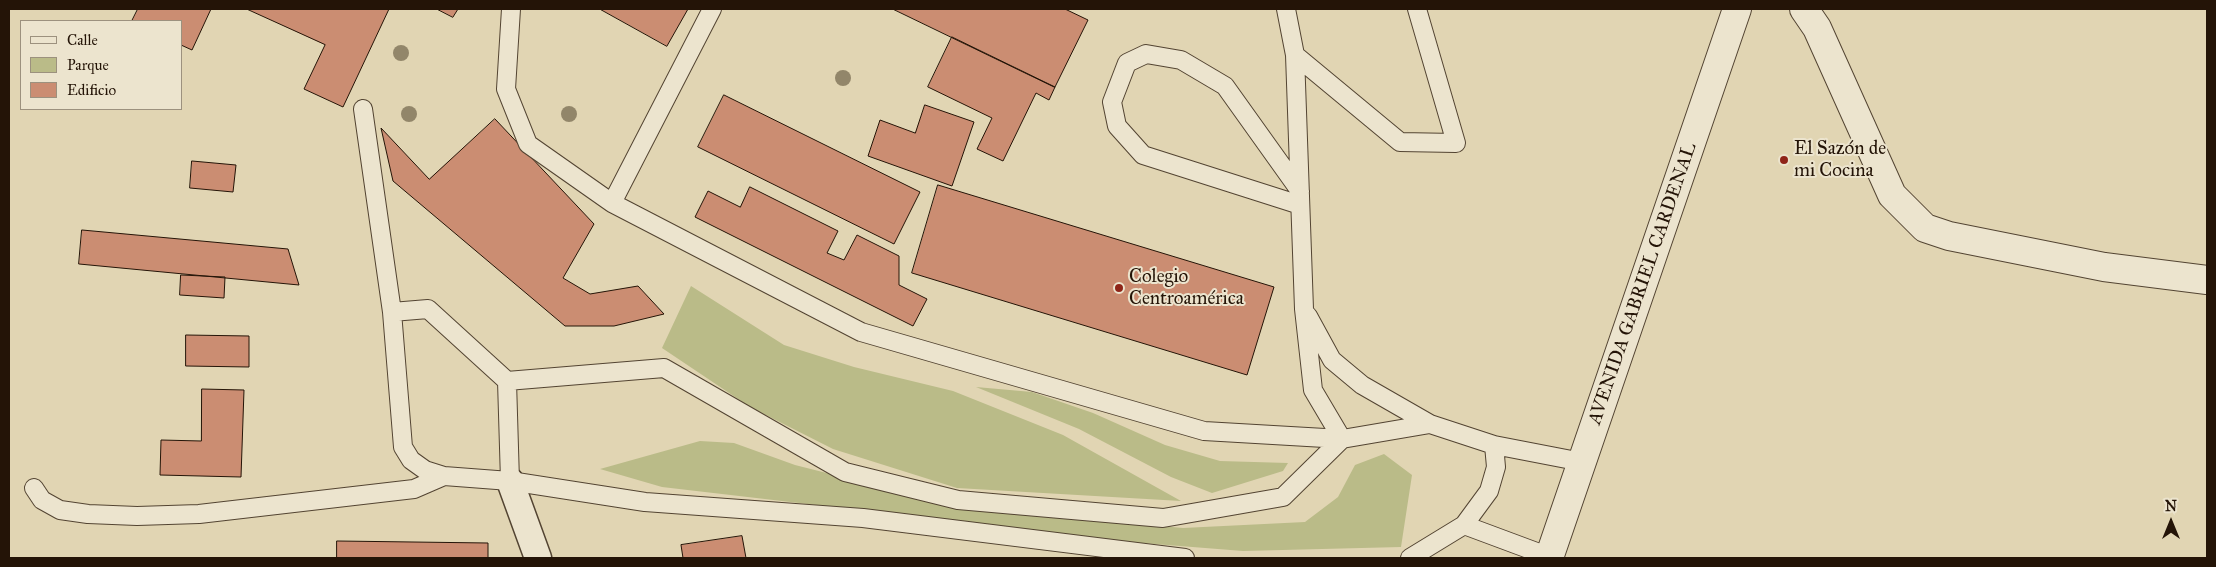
<!DOCTYPE html>
<meta charset="utf-8">
<style>
body{margin:0}
#map{position:relative;width:2216px;height:567px;overflow:hidden;background:#e1d5b3;font-family:"IM FELL Great Primer",serif}
canvas{display:block}
.frame{position:absolute;inset:0;border:10px solid #241407;pointer-events:none}
.legend{position:absolute;left:20px;top:20px;width:162px;height:90px;box-sizing:border-box;background:#ece4ce;border:1px solid #9c917e;margin:0;padding:6px 9px;list-style:none;font-size:15px;color:#241407}
.legend li{display:flex;align-items:center;gap:10px;height:25px}
.legend b{width:25px;border:1px solid #9c917e}
.north{position:absolute;left:2146px;top:497px;width:50px;height:50px;-webkit-text-stroke:4px #ece4ce;paint-order:stroke;rotate:0deg;font-size:14px;font-weight:700;line-height:20px;text-align:center;color:#241407}
.north::after{content:'';display:block;margin:auto;width:18px;height:22px;background:#241407;clip-path:polygon(50% 0,100% 100%,50% 72%,0 100%)}
</style>
<div id="map">
<canvas width="2216" height="567"></canvas>
<div class="frame"></div>
<ul class="legend">
<li><b style="height:6px;background:#ece4ce"></b>Calle</li>
<li><b style="height:14px;background:#babb88"></b>Parque</li>
<li><b style="height:14px;background:#cb8d72"></b>Edificio</li>
</ul>
<div class="north">N</div>
</div>
<script>
const g = document.querySelector('canvas').getContext('2d');
g.lineJoin = 'round';
function paint(path, color) { g.fillStyle = color; g.fill(path, 'evenodd'); }
function strokePath(path, color, width, dash) { g.strokeStyle = color; g.lineWidth = width; g.lineCap = dash ? 'butt' : 'round'; g.setLineDash(dash || []); g.stroke(path); }
function write(font, color, halo, rows, align = 'center') {
  g.font = font + ' "IM FELL Great Primer",serif'; g.lineWidth = 4; g.setLineDash([]); g.textBaseline = 'middle'; g.strokeStyle = halo; g.fillStyle = color; for (const [text, x, y, turn = 0] of rows) {
    g.save(); g.translate(x, y); g.rotate((+turn || 0) * Math.PI / 180); g.textAlign = isNaN(turn) ? turn : align; if (halo) g.strokeText(text, 0, 0); g.fillText(text, 0, 0); g.restore();
  }
}
const green = new Path2D(`
 M691 286 784 345 854 367 953 391 1063 435 1181 501 957 488 833 449 750 407 662 348Z
 M976 387 1032 392 1093 413 1165 445 1220 461 1288 463 1283 471 1212 493 1171 477 1079 429Z
 M700 441 734 443 795 465 961 507 1183 528 1305 522 1338 497 1355 465 1384 454 1412 475 1401 547 1243 551 1142 543 662 487 600 469Z`);
const building = new Path2D(`
 M138 9H211L192 50 181 45V21H132Z
 M247 9H389L343 107 304 89 325 45Z
 M437 9H458L453 17Z
 M600 9H688L667 46Z
 M893 9H1065L1088 20 1055 87Z
 M952 37 1055 87 1049 100 1036 93 1003 161 977 149 992 118 928 87Z
 M724 95 920 192 894 244 698 147Z
 M925 105 974 122 952 186 868 156 880 120 915 133Z
 M495 119 594 224 563 278 590 294 638 286 664 314 614 326H565L393 181 381 128 429 179Z
 M192 161 236 165 233 192 190 188Z
 M938 185 1274 287 1247 375 912 273Z
 M750 187 838 231 827 253 844 260 857 235 899 256V285L927 299 913 326 695 217 708 191 740 207Z
 M82 230 288 249 299 285 79 264Z
 M181 275 225 277 224 298 180 295Z
 M186 335 249 336V367L186 366Z
 M202 389 244 390 241 477 160 475 161 440 201 441Z
 M742 536 746 558H683L681 545Z
 M337 541 488 543V558H337Z`);
const service = new Path2D(`
 M511 9 506 89 528 144 612 203 861 332 1204 431 1342 439 1430 424 1494 445 1496 467 1489 491 1464 525 1410 558
 M1286 9 1295 55 1304 309 1313 390 1342 439
 M1295 55 1400 142 1456 143 1417 9
 M363 109 392 312 403 447 411 460 425 470 444 476 510 481 645 502 863 518 1185 558
 M1300 191 1225 86 1181 60 1146 54 1127 63 1112 102 1117 126 1143 155 1300 205
 M612 203 712 9
 M392 312 428 309 507 381 510 481
 M1308 316 1332 360 1362 385 1430 424
 M507 381 664 368 845 472 958 500 1163 518 1283 497 1342 439
 M1494 445 1582 462
 M34 488 42 500 60 510 88 514 137 516 199 514 414 489 444 476
 M1464 525 1550 557`);
const pedestrian = new Path2D(`
 M510 481 538 558`);
const minor = new Path2D(`
 M1804 9 1817 28 1892 195 1925 228 1949 236 2104 267 2207 280`);
const tertiary = new Path2D(`
 M1549 558 1737 9`);
const trees = [
 [401,53],
 [843,78],
 [409,114],
 [569,114]
];
const markers = [
 [1784,160,5,"#8f2418"],
 [1119,288,5,"#8f2418"]
];
const poiNames = [
 ["El Sazón de",1794,149],
 ["mi Cocina",1794,171],
 ["Colegio",1129,277],
 ["Centroamérica",1129,299]
];
const streetNames = [
 ["AVENIDA GABRIEL CARDENAL",1643,284,-71]
];
paint(green, '#babb88');
paint(building, '#cb8d72');
strokePath(building, '#241407', 1);
strokePath(service, '#534432', 20);
strokePath(pedestrian, '#534432', 29);
strokePath(minor, '#534432', 30);
strokePath(tertiary, '#534432', 30);
strokePath(service, '#ece4ce', 18);
strokePath(pedestrian, '#ece4ce', 26);
strokePath(minor, '#ece4ce', 28);
strokePath(tertiary, '#ece4ce', 28);
g.fillStyle = '#92866a';
for (const [x, y] of trees) { g.beginPath(); g.arc(x, y, 8, 0, 2 * Math.PI); g.fill(); }
for (const [x, y, r, color] of markers) { const dot = new Path2D(); dot.arc(x, y, r, 0, 2 * Math.PI); g.fillStyle = color; g.fill(dot); strokePath(dot, '#ece4ce', 2); }
write('19px', '#241407', '#ece4ce', poiNames, 'left');
write('19px', '#241407', '#ece4ce', streetNames);
</script>
